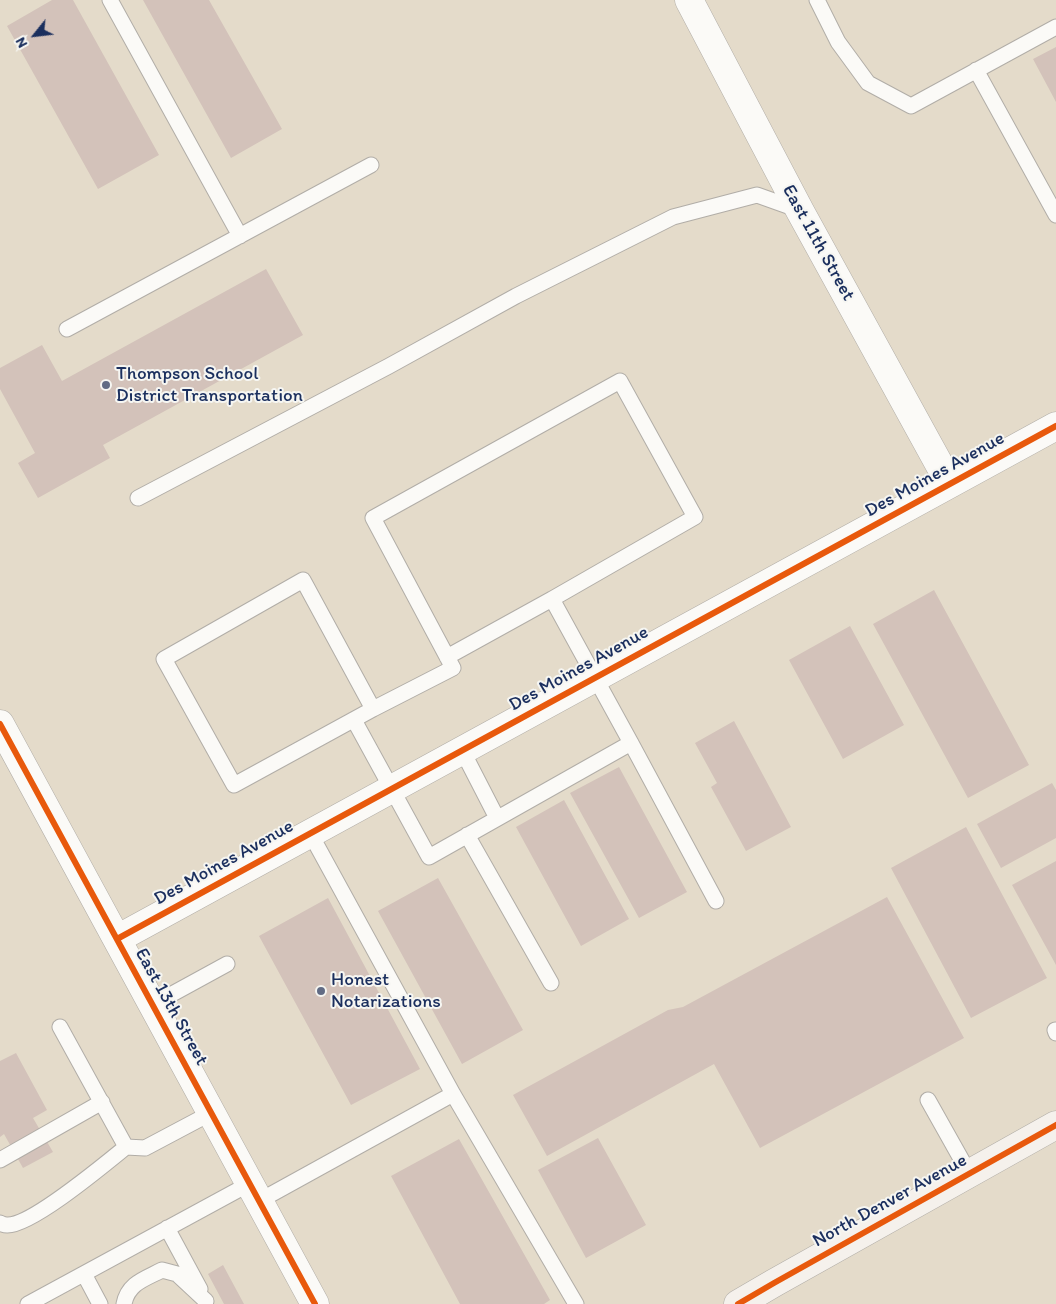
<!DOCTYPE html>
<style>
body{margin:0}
#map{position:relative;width:1056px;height:1304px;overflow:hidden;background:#e4dbca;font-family:Itim,sans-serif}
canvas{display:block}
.north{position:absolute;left:10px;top:10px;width:50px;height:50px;-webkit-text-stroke:4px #f6f6f2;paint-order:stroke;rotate:241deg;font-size:14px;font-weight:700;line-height:20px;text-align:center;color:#1b2f5e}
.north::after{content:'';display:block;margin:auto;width:18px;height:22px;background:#1b2f5e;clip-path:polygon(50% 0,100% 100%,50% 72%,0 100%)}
</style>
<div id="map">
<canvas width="1056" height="1304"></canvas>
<div class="north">N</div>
</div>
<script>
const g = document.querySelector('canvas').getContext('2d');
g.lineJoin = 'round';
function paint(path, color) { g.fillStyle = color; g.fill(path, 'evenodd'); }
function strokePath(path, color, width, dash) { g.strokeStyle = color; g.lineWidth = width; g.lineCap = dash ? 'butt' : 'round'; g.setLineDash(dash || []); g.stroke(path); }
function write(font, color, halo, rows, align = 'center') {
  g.font = font + ' Itim,sans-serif'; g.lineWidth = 4; g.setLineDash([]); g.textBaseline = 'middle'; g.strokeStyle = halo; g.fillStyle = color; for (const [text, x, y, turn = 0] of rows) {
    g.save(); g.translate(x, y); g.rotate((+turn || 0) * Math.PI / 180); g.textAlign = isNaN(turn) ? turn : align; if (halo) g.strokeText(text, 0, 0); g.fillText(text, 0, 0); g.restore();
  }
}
const building = new Path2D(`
 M52 0H73L159 155 98 189 7 26Z
 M143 0H209L282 129 231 158Z
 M1056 47V102L1033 59Z
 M266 269 303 335 103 445 110 458 38 498 18 463 35 453 0 389V368L42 345 62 381Z
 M934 590 1029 765 968 798 873 624Z
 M850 626 904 725 843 759 789 660Z
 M734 721 791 827 746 851 711 787 717 783 695 743Z
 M619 767 687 892 639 918 570 793Z
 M1052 783 1056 790V838L1001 868 977 824Z
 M564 800 629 919 581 946 516 827Z
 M966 827 1047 978 971 1018 891 868Z
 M1056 861V965L1012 885Z
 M438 878 523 1030 462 1064 378 911Z
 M887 897 964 1038 760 1148 714 1064 547 1156 513 1095 668 1010 683 1007Z
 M328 898 420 1069 351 1105 259 936Z
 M16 1053 47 1110 33 1118 53 1152 23 1168 4 1134 0 1137V1061Z
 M598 1138 646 1225 586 1258 538 1170Z
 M459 1139 550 1300 544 1304H460L391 1176Z
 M223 1265 244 1304H224L208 1274Z`);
const service = new Path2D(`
 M110 0 240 236
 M817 0 838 42 868 83 911 106 1056 27
 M976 70 1056 215
 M67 329 371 165
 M138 498 389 366 516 296 673 217 757 195 799 210
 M447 657 552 599
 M373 709 303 580 164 659 234 785 373 709 453 668 373 518 620 381 695 517 552 599 631 743 716 901
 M354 720 429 857 631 743
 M462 750 497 818
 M310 833 453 1094 576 1304
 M467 835 551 983
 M152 1005 227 964
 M60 1027 126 1147 145 1148 211 1113
 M1055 1030 1056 1033
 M928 1100 969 1173
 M0 1160 102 1102
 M259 1201 453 1094
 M0 1223C2 1224 5 1225 7 1225 31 1226 105 1164 126 1147
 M167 1228 200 1289
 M84 1274 100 1304
 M28 1304 249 1184
 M124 1304C128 1283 145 1279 162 1270L177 1274 206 1301`);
const minor = new Path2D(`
 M689 0 800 211 950 484
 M0 724 315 1304
 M117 939 1056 426`);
const secondary = new Path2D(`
 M738 1304 774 1283 1056 1125`);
const cycleway = new Path2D(`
 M0 724 315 1304
 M117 939 1056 426
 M738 1304 774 1283 1056 1125`);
const markers = [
 [106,385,5,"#616b84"],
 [321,991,5,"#616b84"]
];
const streetNames = [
 ["East 11th Street",818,243,61],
 ["Des Moines Avenue",935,475,-29],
 ["Des Moines Avenue",579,669,-29],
 ["Des Moines Avenue",224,863,-29],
 ["East 13th Street",171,1007,61],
 ["North Denver Avenue",890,1201,-29]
];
const poiNames = [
 ["Thompson School",116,374],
 ["District Transportation",116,396],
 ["Honest",331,980],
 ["Notarizations",331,1002]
];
paint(building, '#d3c2ba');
strokePath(service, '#b1ada7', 17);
strokePath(minor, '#b1ada7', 29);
strokePath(secondary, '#b1ada7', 29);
strokePath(service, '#fbfaf7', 15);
strokePath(minor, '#fbfaf7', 28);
strokePath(secondary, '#f5f1ec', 28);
strokePath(cycleway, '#e8590c', 6);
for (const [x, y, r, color] of markers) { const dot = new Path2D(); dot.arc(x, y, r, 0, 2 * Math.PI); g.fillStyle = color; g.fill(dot); strokePath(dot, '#f6f6f2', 2); }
write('19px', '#1b2f5e', '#f6f6f2', streetNames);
write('19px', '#1b2f5e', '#f6f6f2', poiNames, 'left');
</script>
